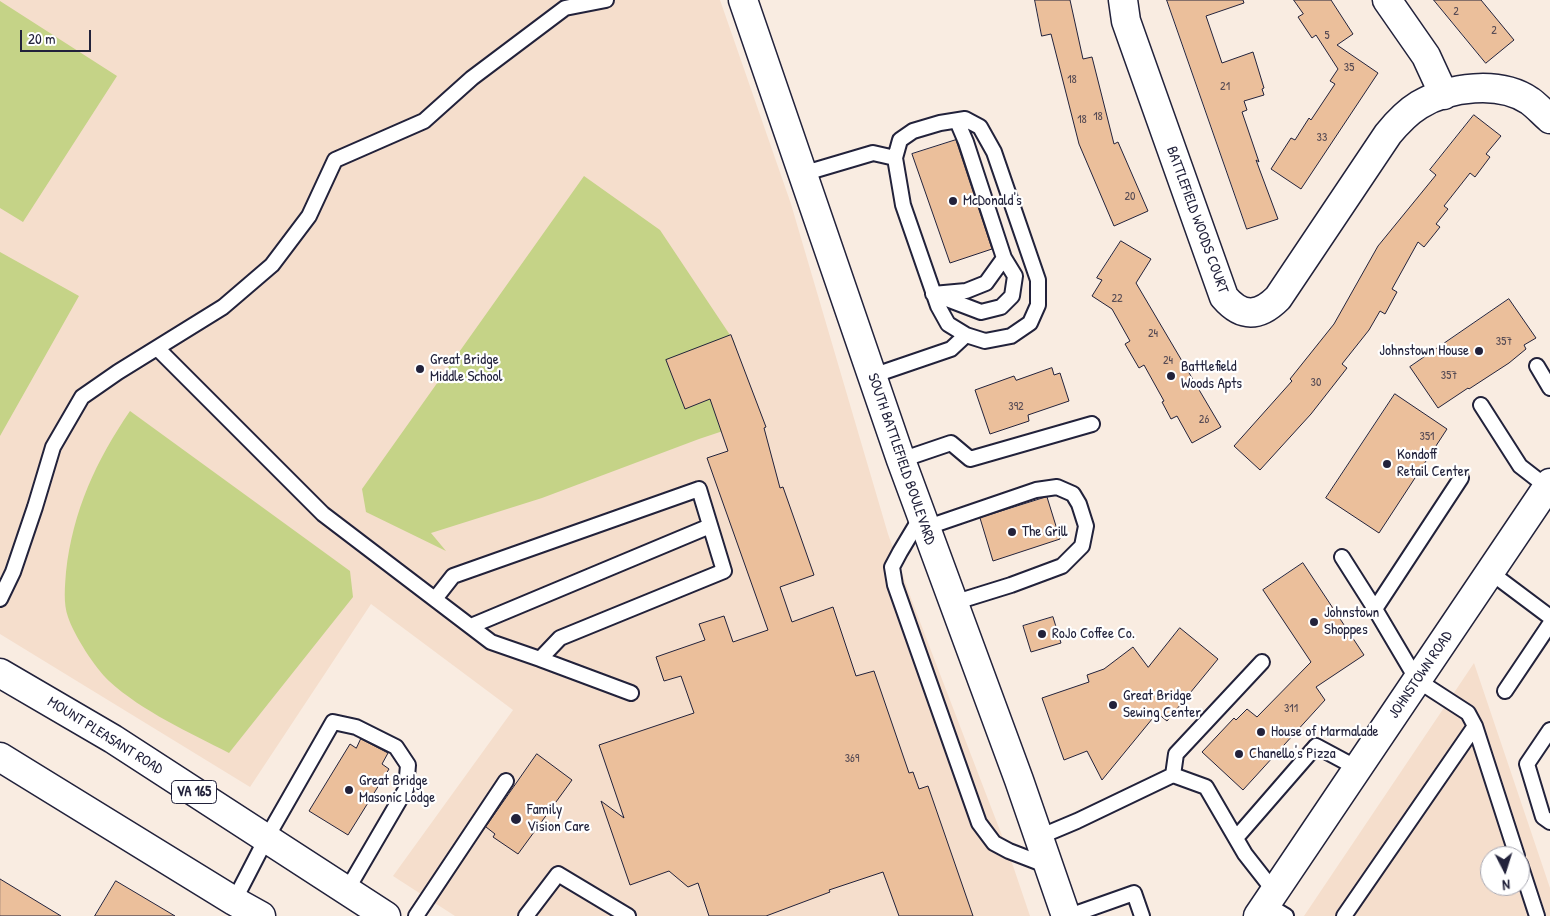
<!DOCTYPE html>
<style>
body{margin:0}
#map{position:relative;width:1550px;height:916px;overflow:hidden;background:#f9ece1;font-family:"Patrick Hand",sans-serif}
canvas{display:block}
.north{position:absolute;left:1480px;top:846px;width:50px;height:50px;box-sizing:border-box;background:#fff;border:1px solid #a7a7b1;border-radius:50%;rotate:175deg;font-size:14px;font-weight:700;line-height:20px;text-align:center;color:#22223b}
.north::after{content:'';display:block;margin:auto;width:18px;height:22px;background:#22223b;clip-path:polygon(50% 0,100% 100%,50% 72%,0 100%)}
.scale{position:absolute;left:20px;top:30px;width:71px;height:22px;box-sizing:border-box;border:2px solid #22223b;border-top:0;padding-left:6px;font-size:15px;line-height:18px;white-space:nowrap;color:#22223b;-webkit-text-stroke:4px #fff;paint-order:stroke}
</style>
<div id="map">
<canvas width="1550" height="916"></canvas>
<div class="north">N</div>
<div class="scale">20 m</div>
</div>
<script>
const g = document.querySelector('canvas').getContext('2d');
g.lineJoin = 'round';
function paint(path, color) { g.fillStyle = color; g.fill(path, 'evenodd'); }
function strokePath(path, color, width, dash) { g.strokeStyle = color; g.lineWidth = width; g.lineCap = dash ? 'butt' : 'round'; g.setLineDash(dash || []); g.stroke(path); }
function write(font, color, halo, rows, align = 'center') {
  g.font = font + ' "Patrick Hand",sans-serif'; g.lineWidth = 4.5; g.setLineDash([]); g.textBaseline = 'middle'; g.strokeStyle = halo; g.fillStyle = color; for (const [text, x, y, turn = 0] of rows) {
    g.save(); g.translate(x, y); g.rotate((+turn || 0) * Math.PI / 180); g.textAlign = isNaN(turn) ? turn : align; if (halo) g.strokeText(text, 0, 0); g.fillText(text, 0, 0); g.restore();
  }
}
const built = new Path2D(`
 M0 0H720L791 204 888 534 912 601 1009 854 1030 916H455L393 876 513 710 371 604 250 787 0 634Z
 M1474 663 1550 888V916H1304ZM1490 856H1520V886H1490Z`);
const green = new Path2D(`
 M0 1 117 76 23 222 0 208Z
 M584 176 660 230 734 341 756 420 699 439 542 498 431 533 446 551 366 512 362 489Z
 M0 252 79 296 0 436Z
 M130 411 350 571 353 597 229 753C189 732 143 712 109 681 95 668 74 635 68 617 63 604 65 585 66 572 73 510 96 461 130 411Z`);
const building = new Path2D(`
 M1035 0H1070L1083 59 1092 57 1114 144 1118 142 1148 211 1114 226 1079 144 1051 34 1042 36Z
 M1167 0H1243L1244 3 1206 16 1222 63 1253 52 1264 88 1262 89 1264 95 1244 101 1247 110 1242 112 1259 162 1256 160 1278 219 1247 229Z
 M1294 0H1331L1353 34 1337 45 1378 73 1301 189 1271 169 1291 138 1295 140 1309 118 1311 120 1335 84 1330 81 1338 69 1316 35 1312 38 1298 17 1303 14Z
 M1434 0H1481L1514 40 1486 63Z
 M1474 115 1501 136 1486 154 1490 157 1475 177 1470 173 1444 206 1448 209 1436 224 1440 227 1424 247 1418 242 1392 289 1397 292 1385 314 1380 311 1369 330 1342 364 1347 368 1311 414 1260 470 1234 446 1292 381 1290 379 1334 324 1378 246 1436 175 1430 170Z
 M956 140 992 249 950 263 912 154Z
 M1121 241 1151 259 1136 283 1221 427 1192 443 1177 416 1171 419 1162 402 1164 401 1144 365 1139 368 1125 344 1130 341 1112 309 1092 296 1102 280 1097 278Z
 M1509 299 1536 338 1524 345 1526 349 1509 363 1469 389 1468 388 1438 408 1410 367Z
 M731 335 766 427 764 428 780 488 783 487 814 575 780 587 792 622 833 607 856 676 874 671 909 773 913 772 919 789 928 786 973 916H899L883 872 829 890 830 892 766 916H709L698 883 688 887 669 871 630 885 601 801 624 818 599 745 694 713 681 676 664 681 656 657 705 640 699 624 724 616 733 642 768 630 707 458 728 451 710 399 685 409 666 360Z
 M1052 368 1054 375 1060 373 1069 401 1028 415 1029 421 990 434 975 390 1014 376 1016 380Z
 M1395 394 1447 429 1379 533 1326 498Z
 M1047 497 1060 539 993 561 980 518Z
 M1303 563 1364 655 1316 687 1325 700 1243 790 1202 752 1234 718 1236 720 1247 709 1257 717 1311 662 1263 590Z
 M1053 617 1061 643 1031 652 1023 626Z
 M1180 628 1218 659 1167 721 1157 713 1102 780 1087 751 1064 760 1042 698 1089 682 1087 675 1104 669 1133 647 1148 667Z
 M361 739 388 753 382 764 389 769 348 835 309 811 350 744 356 748Z
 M537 754 572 780 518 854 493 837 495 834 486 827Z
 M0 879 61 916H0Z
 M116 881 175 916H95Z`);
const lane = new Path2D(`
 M965 119 980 127 994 152 1038 280V305L1030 323 1011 336 985 341 966 335 948 324 938 306 903 205 895 158 900 140 913 131 940 123Z
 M802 174 873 153 895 158
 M933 294 966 291 986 283 1004 258 966 142 957 121
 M939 296 981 312 1001 307 1012 296 1015 276 1004 258
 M157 348 323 514 491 642 540 659 560 638 724 571 699 489 453 576 435 599
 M1537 366 1550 388
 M872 376 951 349 966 335
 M1481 405 1520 466 1547 487
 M901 460 951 443 970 459 1092 424
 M1461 478 1375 609 1417 680 1468 713 1475 726 1517 856
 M921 517 900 552 892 567 895 585 979 823 994 843 1009 851 1048 866
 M925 528 1036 490 1057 487 1073 494 1079 504 1086 526 1082 546 1062 566 1011 585 953 603
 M1342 557 1375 609
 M1490 572 1550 617
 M0 599 13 572 35 507 53 447 82 397 118 372 223 307 272 265 309 216 335 160 424 121 472 78 565 8 606 0
 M471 626 710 526
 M540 659 631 693
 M1505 691 1550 624
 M1550 730 1527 764 1543 817 1550 822
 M1173 775 1176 754 1262 662
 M1039 837 1077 821 1173 775 1206 787 1245 854 1274 891
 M1236 838 1316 746 1357 768
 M1520 864 1537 916
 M234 901 266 839 333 722 356 727 396 747 408 765 406 789 347 890
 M1266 904 1286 916
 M416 916 506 781
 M526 916 558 874 628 916
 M1069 916 1134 893 1142 916
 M1344 916 1475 726`);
const street = new Path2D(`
 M1123 0 1126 21 1132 38 1224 297C1242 318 1259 317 1278 298L1388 134C1397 123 1406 113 1419 105 1449 87 1499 80 1530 101 1537 106 1543 113 1550 119
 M1387 0 1426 56 1444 95`);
const secondary = new Path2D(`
 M1258 916 1550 483`);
const primary = new Path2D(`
 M743 0 901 460 1019 780 1066 916
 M0 673 113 739 386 916
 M0 757 234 901 261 916`);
const markers = [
 [953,201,5,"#22223b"],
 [1479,351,5,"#22223b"],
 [420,369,5,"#22223b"],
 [1171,376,5,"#22223b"],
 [1387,464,5,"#22223b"],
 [1012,532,5,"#22223b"],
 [1314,622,5,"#22223b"],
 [1042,634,5,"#22223b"],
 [1113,705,5,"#22223b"],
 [1261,732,5,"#22223b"],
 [1239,754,5,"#22223b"],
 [349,790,5,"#22223b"],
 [516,819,6,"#22223b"]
];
const numberNames = [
 ["2",1456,12],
 ["2",1494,31],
 ["5",1327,36],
 ["35",1349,68],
 ["18",1072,80],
 ["21",1225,87],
 ["18",1098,117],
 ["18",1082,120],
 ["33",1322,138],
 ["20",1130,197],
 ["22",1117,299],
 ["24",1153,334],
 ["357",1504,342],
 ["24",1168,361],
 ["357",1449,376],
 ["30",1316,383],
 ["392",1016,407],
 ["26",1204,420],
 ["351",1427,437],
 ["311",1291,709],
 ["369",852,759]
];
const shields = [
 [194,792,45]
];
const shieldNames = [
 ["VA 165",194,792]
];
const poiNames = [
 ["McDonald's",963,201],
 ["Johnstown House",1469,351,"right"],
 ["Great Bridge",430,360],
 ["Middle School",430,377],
 ["Battlefield",1181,367],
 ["Woods Apts",1181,384],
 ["Kondoff",1397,455],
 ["Retail Center",1397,472],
 ["The Grill",1022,532],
 ["Johnstown",1324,613],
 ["Shoppes",1324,630],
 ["RoJo Coffee Co.",1052,634],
 ["Great Bridge",1123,696],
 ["Sewing Center",1123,713],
 ["House of Marmalade",1271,732],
 ["Chanello's Pizza",1249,754],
 ["Great Bridge",359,781],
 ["Masonic Lodge",359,798],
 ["Family",527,810],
 ["Vision Care",527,827]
];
const streetNames = [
 ["BATTLEFIELD WOODS COURT",1197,220,70],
 ["SOUTH BATTLEFIELD BOULEVARD",901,459,71],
 ["JOHNSTOWN ROAD",1421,675,-56],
 ["MOUNT PLEASANT ROAD",105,736,32]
];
paint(built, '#f5decc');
paint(green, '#c5d387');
paint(building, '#ebbf9b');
strokePath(building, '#22223b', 1);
strokePath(lane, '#22223b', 18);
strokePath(street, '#22223b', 31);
strokePath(secondary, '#22223b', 31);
strokePath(primary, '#22223b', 31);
strokePath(lane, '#fff', 14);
strokePath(street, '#fff', 28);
strokePath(secondary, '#fff', 28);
strokePath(primary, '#fff', 28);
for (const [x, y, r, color] of markers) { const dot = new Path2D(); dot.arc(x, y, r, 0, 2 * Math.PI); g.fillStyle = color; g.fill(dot); strokePath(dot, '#fff', 2); }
write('12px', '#544953', null, numberNames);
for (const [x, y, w] of shields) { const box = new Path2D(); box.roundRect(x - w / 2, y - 11.5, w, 23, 4); g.fillStyle = '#fff'; g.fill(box); strokePath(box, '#22223b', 1); }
write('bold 14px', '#22223b', null, shieldNames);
write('15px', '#22223b', '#fff', poiNames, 'left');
write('15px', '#22223b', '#fff', streetNames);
</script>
